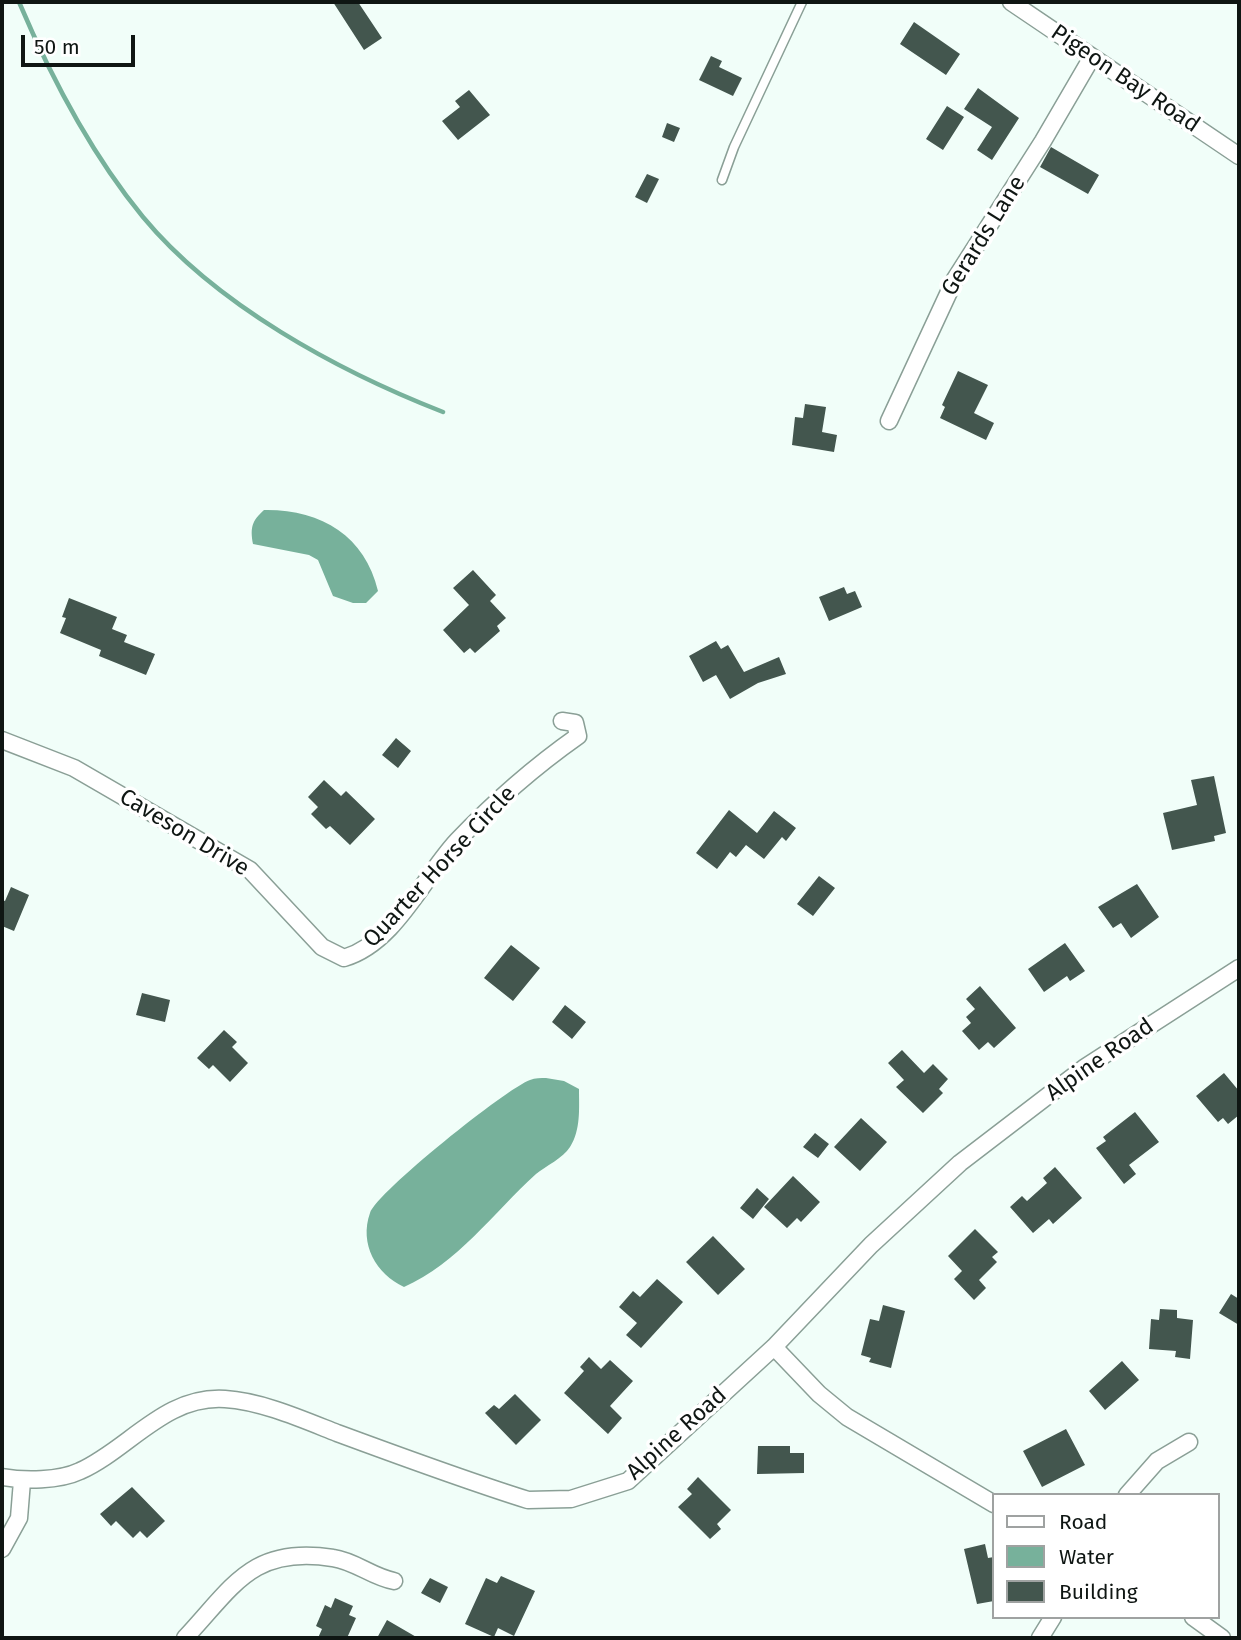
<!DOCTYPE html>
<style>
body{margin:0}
#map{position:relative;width:1241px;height:1640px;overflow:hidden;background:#f1fef9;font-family:"Fira Sans",sans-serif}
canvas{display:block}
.frame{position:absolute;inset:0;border:4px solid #0f1613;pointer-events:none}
.legend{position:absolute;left:992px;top:1493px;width:228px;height:126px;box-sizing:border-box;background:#fff;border:2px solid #9fa2a1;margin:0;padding:9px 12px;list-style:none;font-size:21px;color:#0f1613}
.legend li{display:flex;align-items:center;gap:14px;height:35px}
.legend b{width:35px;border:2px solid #9fa2a1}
.scale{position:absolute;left:21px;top:35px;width:114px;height:32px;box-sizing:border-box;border:4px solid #0f1613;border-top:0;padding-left:9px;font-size:21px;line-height:24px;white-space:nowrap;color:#0f1613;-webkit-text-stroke:5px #fff;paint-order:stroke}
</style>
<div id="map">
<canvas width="1241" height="1640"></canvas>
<div class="frame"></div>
<ul class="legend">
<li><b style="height:9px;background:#fff"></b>Road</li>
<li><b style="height:19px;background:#77b19b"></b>Water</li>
<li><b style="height:19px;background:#43564e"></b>Building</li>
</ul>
<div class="scale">50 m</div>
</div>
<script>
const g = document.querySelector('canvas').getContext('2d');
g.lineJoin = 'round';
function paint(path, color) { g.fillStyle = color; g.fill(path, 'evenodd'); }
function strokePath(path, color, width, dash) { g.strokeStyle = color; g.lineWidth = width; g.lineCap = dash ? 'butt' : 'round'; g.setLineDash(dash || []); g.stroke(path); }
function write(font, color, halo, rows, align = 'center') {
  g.font = font + ' "Fira Sans",sans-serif'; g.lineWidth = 7; g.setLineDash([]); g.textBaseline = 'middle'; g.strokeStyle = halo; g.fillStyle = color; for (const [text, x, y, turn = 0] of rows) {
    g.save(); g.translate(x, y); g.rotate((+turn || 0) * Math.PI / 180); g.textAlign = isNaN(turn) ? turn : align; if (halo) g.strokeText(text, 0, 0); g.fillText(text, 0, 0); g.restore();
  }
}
const water = new Path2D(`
 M264 510C320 509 365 535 378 591L366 603H353L333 596 318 560 309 555 253 544C250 527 252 521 264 510Z
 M546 1078 564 1081 579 1089C579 1108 581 1130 570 1147 563 1158 546 1166 536 1174 494 1212 457 1264 404 1287 376 1274 359 1244 370 1213 377 1192 507 1088 530 1080 535 1078 541 1078 546 1078Z`);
const stream = new Path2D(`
 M19 2C50 75 92 155 143 217 216 305 338 371 443 412`);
const building = new Path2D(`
 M333 2H358L382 38 364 50Z
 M914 22 960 54 946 75 900 44Z
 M711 56 722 61 719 67 742 78 733 96 699 80Z
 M978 88 1019 118 992 160 977 150 992 127 964 109Z
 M469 90 490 115 458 140 442 121 460 107 455 101Z
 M947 106 964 117 943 150 926 139Z
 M667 123 680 128 674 142 662 137Z
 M1051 147 1099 175 1088 194 1040 167Z
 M647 174 659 179 647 203 635 197Z
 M958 371 988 385 974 413 994 423 986 440 940 418 945 407 942 405Z
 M805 404 826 407 822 432 837 435 834 452 792 445 795 417 803 418Z
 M473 570 496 595 490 601 506 618 497 626 500 631 475 653 470 648 464 653 443 630 469 605 453 588Z
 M844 587 847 594 855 591 862 607 829 621 819 597Z
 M69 598 117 617 112 629 127 635 124 642 155 654 146 675 99 656 101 650 60 633 66 618 62 617Z
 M716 641 721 649 728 645 744 672 779 657 786 674 758 683 730 699 716 675 703 682 689 656Z
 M396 738 411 751 398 768 382 755Z
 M1214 776 1226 833 1214 836 1215 841 1172 850 1163 813 1197 805 1191 780Z
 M324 780 341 796 346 791 375 819 350 845 330 826 326 829 311 814 318 807 308 797Z
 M729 810 757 833 774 811 796 828 786 841 782 837 764 859 746 845 736 857 730 852 717 869 696 853Z
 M819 876 835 888 813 916 797 904Z
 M1137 884 1159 917 1131 938 1121 923 1113 928 1098 907Z
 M11 887 29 895 14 931 2 926V900L5 901Z
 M1065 943 1085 971 1070 981 1067 976 1044 992 1028 969Z
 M511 945 540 968 513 1001 484 978Z
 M980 986 1016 1028 994 1048 988 1042 979 1050 962 1031 971 1023 966 1017 975 1009 966 999Z
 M142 993 170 1000 165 1022 136 1015Z
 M565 1005 586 1022 572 1039 552 1022Z
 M224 1030 237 1042 232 1047 248 1063 230 1082 213 1065 209 1069 197 1058Z
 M902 1050 924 1073 933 1064 948 1079 939 1089 943 1093 923 1113 896 1087 904 1080 888 1063Z
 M1224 1073 1239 1091V1115L1228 1124 1223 1118 1218 1122 1196 1096Z
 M1135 1112 1159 1142 1129 1165 1136 1174 1124 1184 1096 1148 1106 1141 1103 1137Z
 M861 1118 887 1142 860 1171 834 1147Z
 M815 1133 829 1144 818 1158 803 1147Z
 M1055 1167 1082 1198 1053 1224 1049 1219 1033 1233 1010 1207 1022 1196 1027 1201 1047 1183 1043 1178Z
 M793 1176 820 1202 801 1222 797 1218 787 1228 764 1207Z
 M757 1188 769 1199 753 1219 740 1208Z
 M975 1229 998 1252 992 1257 997 1262 979 1280 986 1288 974 1300 954 1279 962 1271 948 1256Z
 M713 1236 745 1269 718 1295 686 1262Z
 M657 1279 683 1302 641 1348 626 1335 637 1323 619 1307 633 1291 640 1297Z
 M1231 1294 1239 1299V1325L1219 1313Z
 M883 1305 905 1311 891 1368 869 1362 871 1358 861 1355 870 1319 879 1321Z
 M1160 1309 1177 1310V1318L1193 1320 1190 1359 1175 1357 1176 1351 1149 1349 1151 1319 1159 1320Z
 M589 1357 601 1369 610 1360 633 1381 610 1406 622 1418 608 1434 564 1393 584 1371 580 1367Z
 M1122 1361 1139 1380 1105 1410 1089 1391Z
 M515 1394 541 1420 516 1445 485 1413 494 1405 499 1409Z
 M1066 1429 1085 1465 1042 1487 1023 1451Z
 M758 1446H790V1453H804V1473L757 1474Z
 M698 1477 731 1510 717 1524 721 1529 710 1539 678 1507 692 1494 687 1489Z
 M132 1487 165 1521 147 1538 140 1531 133 1538 116 1521 111 1526 100 1514Z
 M985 1544 988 1558 994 1557V1601L977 1604 964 1549Z
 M501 1576 535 1591 514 1636 498 1628 494 1637 465 1624 486 1578 497 1583Z
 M430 1578 448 1587 440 1603 421 1593Z
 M335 1598 353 1606 349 1615 356 1618 347 1638H318L322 1629 316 1626 325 1605 331 1608Z
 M387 1620 418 1638H377Z`);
const lane = new Path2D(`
 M722 180 734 147 802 2`);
const street = new Path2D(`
 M1011 2 1239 156
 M889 421 955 279 1043 141 1092 57
 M2 740 74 768 250 870 322 947 344 958C395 943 422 879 457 841 494 802 534 767 578 736L575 723 562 721
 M774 1347 819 1394 847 1417 994 1504
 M2 1477C24 1481 59 1481 80 1471 129 1449 165 1395 225 1399 261 1401 304 1420 337 1433 400 1456 464 1480 528 1500L571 1499 628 1481 774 1347 871 1245 960 1163 1084 1068 1239 968
 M1127 1495 1157 1461 1189 1442
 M2 1549 19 1518 22 1481
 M1193 1617 1222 1638
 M185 1638C233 1587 252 1545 333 1558 355 1561 372 1577 394 1581
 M1040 1638 1053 1617`);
const streetNames = [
 ["Pigeon Bay Road",1125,79,34],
 ["Gerards Lane",984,236,-58],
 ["Caveson Drive",184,833,31],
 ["Quarter Horse Circle",440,867,-47],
 ["Alpine Road",1100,1060,-35],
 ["Alpine Road",677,1434,-42]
];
paint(water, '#77b19b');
strokePath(stream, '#77b19b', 4.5);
paint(building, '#43564e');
strokePath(lane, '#8a9f96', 11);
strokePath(street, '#8a9f96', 19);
strokePath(lane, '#fff', 8);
strokePath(street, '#fff', 16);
write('23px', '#0f1613', '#fff', streetNames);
</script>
